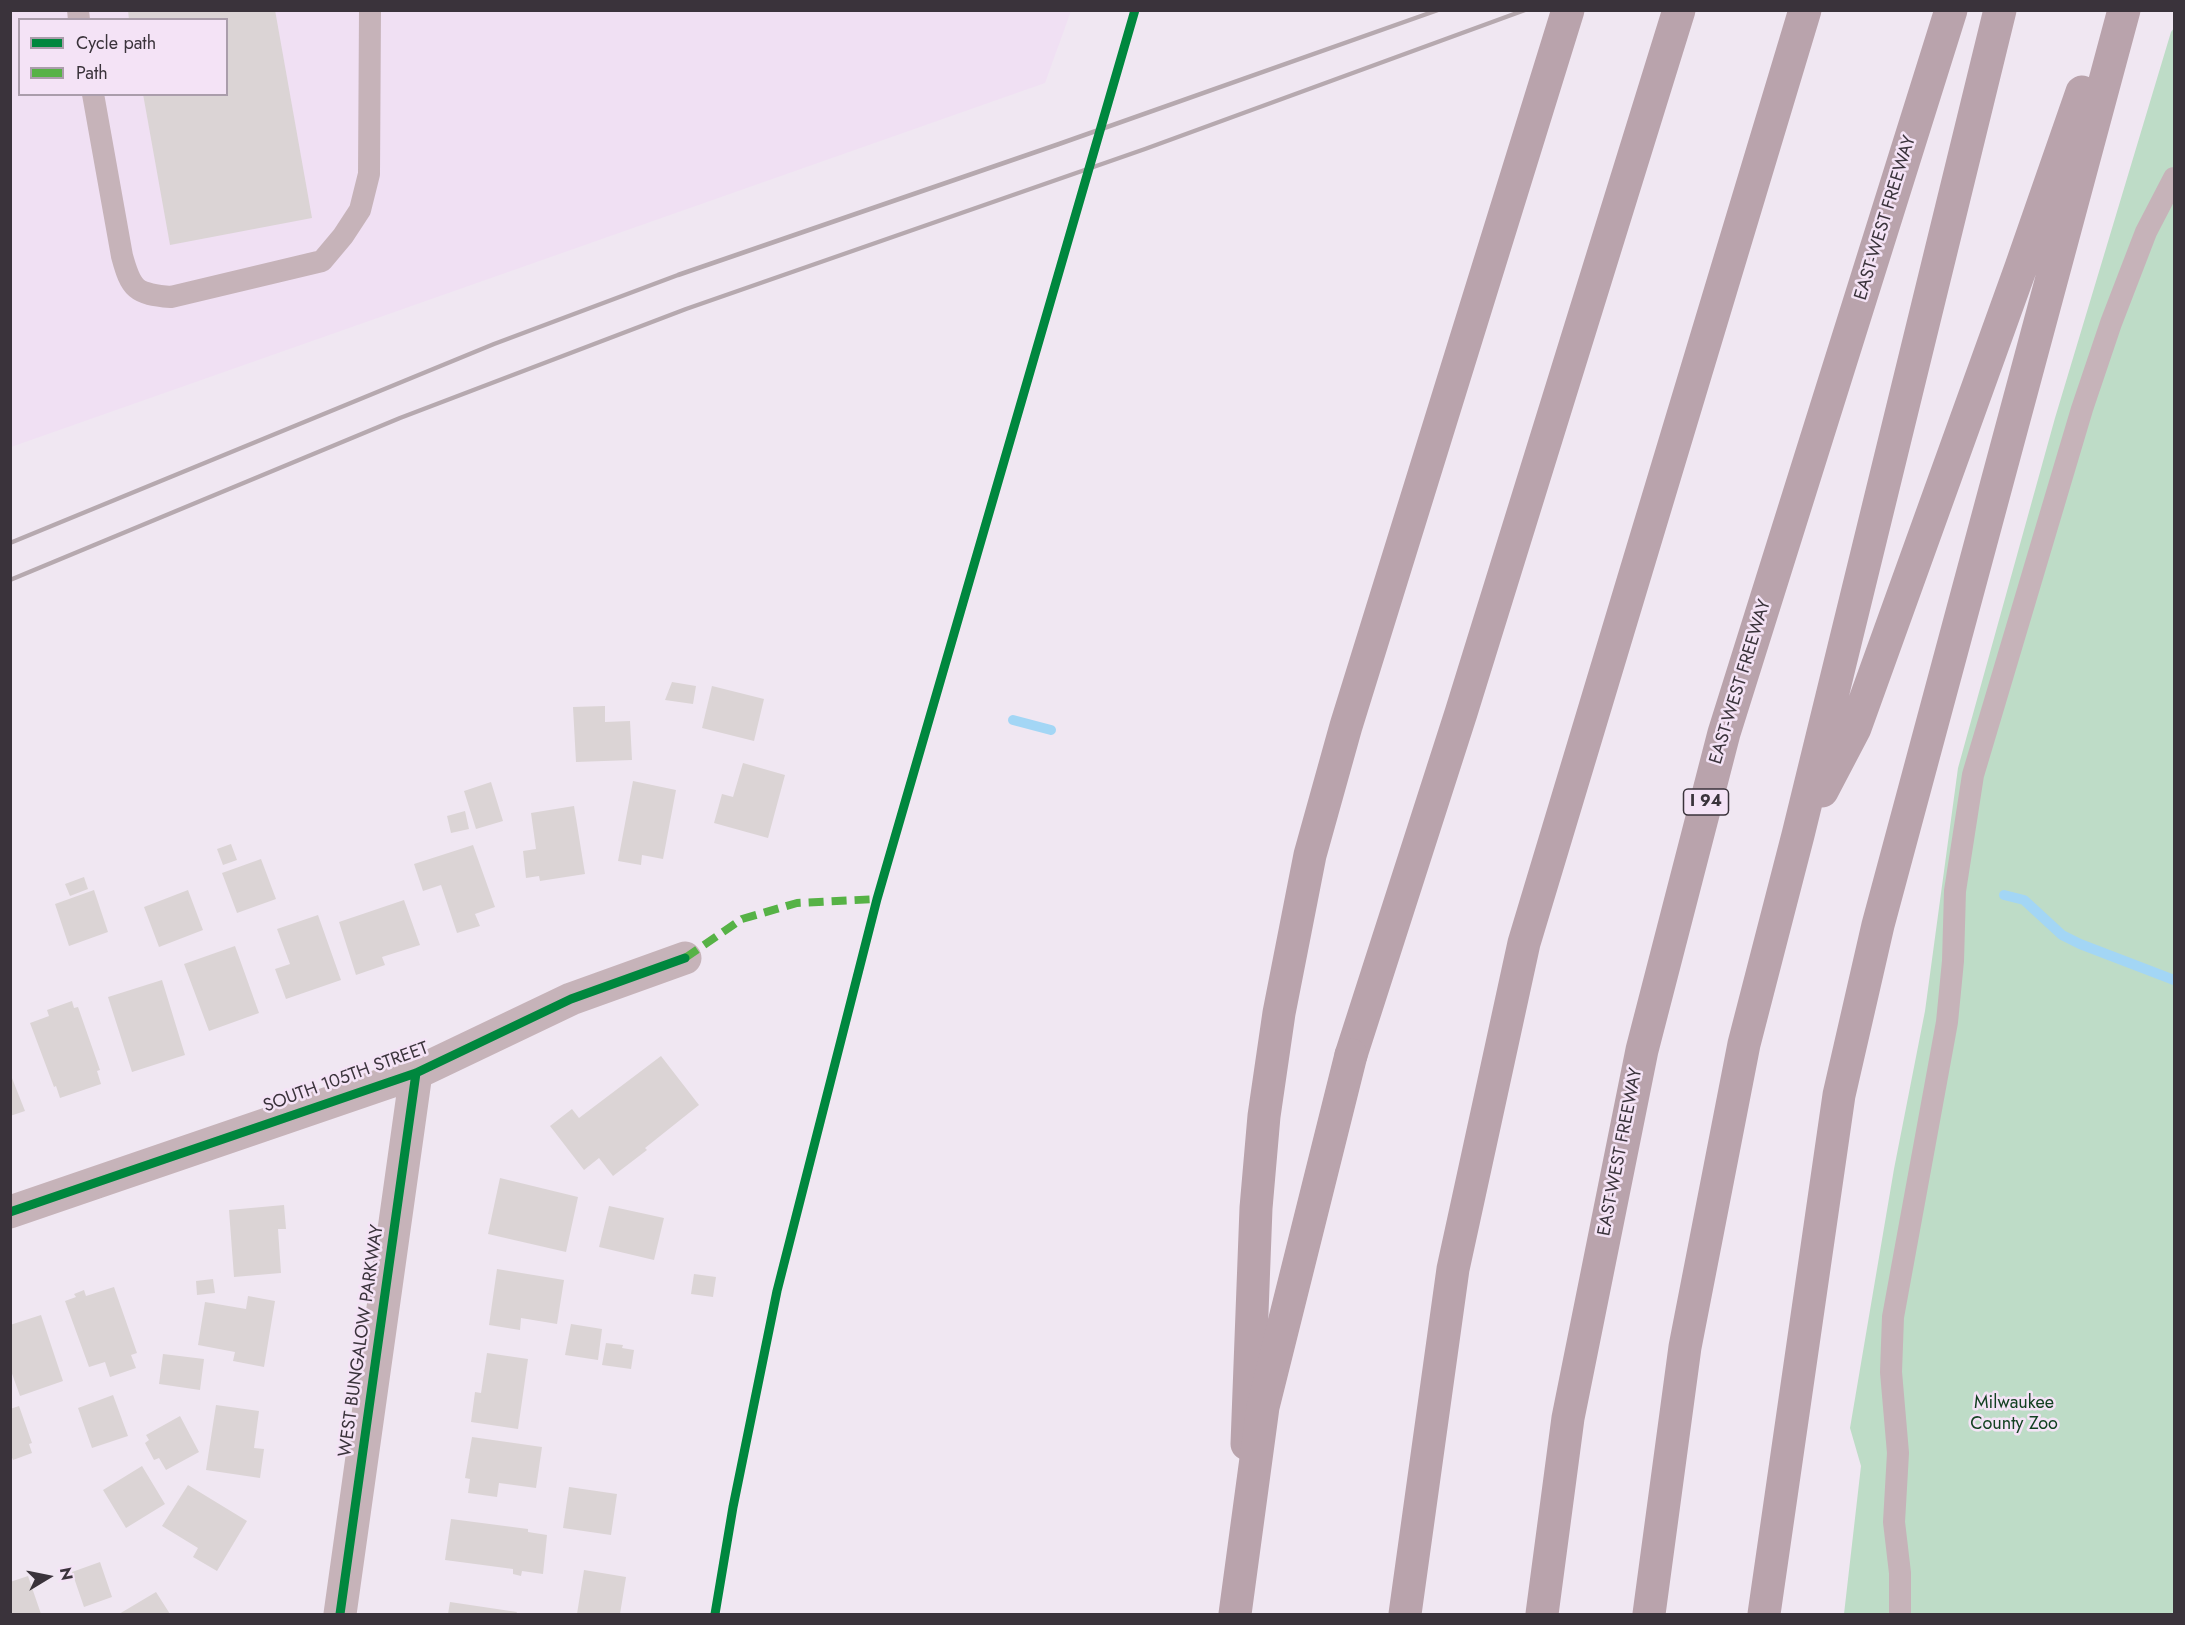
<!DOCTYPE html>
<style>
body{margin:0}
#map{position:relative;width:2185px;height:1625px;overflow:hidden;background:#f0e7f2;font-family:Jost,sans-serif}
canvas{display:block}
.frame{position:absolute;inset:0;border:12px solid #3a333b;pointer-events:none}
.legend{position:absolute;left:18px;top:18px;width:210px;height:78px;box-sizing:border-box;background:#f4e3f6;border:2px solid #aa9dab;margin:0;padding:8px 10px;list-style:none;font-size:18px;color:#3a333b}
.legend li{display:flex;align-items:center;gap:12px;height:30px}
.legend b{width:30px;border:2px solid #aa9dab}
.north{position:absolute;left:18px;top:1547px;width:60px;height:60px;-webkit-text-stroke:4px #f4e3f6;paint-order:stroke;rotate:80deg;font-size:16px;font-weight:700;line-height:24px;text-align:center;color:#3a333b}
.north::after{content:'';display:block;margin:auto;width:21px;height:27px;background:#3a333b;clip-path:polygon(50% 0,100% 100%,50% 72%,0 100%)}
</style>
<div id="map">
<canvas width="2185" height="1625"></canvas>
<div class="frame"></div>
<ul class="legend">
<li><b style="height:8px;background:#00873e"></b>Cycle path</li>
<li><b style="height:8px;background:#56b246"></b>Path</li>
</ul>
<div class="north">N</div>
</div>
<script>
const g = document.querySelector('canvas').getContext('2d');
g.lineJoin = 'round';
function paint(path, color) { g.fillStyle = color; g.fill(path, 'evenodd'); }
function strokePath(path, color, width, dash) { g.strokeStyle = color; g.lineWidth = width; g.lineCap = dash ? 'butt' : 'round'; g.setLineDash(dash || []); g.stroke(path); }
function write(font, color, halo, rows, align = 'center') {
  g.font = font + ' Jost,sans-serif'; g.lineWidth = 5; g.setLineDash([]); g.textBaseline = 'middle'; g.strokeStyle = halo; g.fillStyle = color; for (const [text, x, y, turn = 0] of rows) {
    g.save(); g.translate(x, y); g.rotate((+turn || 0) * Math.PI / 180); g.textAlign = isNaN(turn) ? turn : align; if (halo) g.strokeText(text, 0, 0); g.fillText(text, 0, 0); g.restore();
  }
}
const built = new Path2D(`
 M10 11H1071L1045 83 11 447ZM20 20H226V94H20Z`);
const green = new Path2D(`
 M2174 28V1614H1844L1861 1466 1850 1428 1894 1169 1925 1011 1958 768 2055 418 2171 32Z`);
const stream = new Path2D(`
 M1013 720 1051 730
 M2004 895 2024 900 2062 935 2080 944 2174 980`);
const building = new Path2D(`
 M128 10H275L312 218 170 245 143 94H226V20H129Z
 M672 682 696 686 693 704 665 700Z
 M712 686 764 699 754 741 702 728Z
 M605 706V722L630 721 632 760 576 762 573 707Z
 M743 763 785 775 768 838 714 823 722 794 733 797Z
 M633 781 676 790 663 859 642 855 641 865 618 861Z
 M491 782 503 821 476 829 464 791Z
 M574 806 585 874 540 881 539 876 526 878 523 851 536 849 531 813Z
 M465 811 469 829 451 833 447 816Z
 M231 844 237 860 223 865 217 849Z
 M473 845 495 907 475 914 480 926 457 933 441 885 423 891 414 864Z
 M261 859 276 899 237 913 222 873Z
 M84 877 88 889 70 896 65 884Z
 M94 890 108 932 69 946 55 904Z
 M188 890 203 930 159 947 144 907Z
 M404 900 420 945 382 957 385 965 356 975 339 922Z
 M318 915 341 980 286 999 275 969 290 964 277 929Z
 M235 946 259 1013 209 1031 184 964Z
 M162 980 185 1055 132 1072 108 997Z
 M72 1001 74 1008 78 1007 100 1070 97 1071 101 1084 60 1098 56 1086 54 1087 30 1023 49 1016 47 1010Z
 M661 1056 699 1105 645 1148 647 1150 613 1176 599 1158 584 1170 550 1126 572 1109 579 1118Z
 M10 1073 25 1111 10 1116Z
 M500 1178 578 1197 566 1252 488 1234Z
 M284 1205 286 1229H278L281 1273 234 1277 229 1210Z
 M609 1206 664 1218 654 1260 599 1247Z
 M497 1269 564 1280 557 1324 521 1318 520 1330 489 1325Z
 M694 1274 716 1277 713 1297 691 1294Z
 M213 1279 215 1293 197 1295 196 1281Z
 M114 1287 137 1353 131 1355 136 1368 110 1377 105 1362 89 1367 65 1301 76 1297 74 1294 84 1290 86 1296Z
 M248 1296 275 1301 264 1367 233 1361 235 1352 198 1345 205 1302 246 1309Z
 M41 1315 63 1381 20 1396 10 1368V1325Z
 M571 1324 602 1329 598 1360 565 1355Z
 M606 1343 623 1345 622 1348 634 1350 631 1369 602 1365Z
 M487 1353 528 1359 518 1429 471 1422 475 1392 481 1393Z
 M163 1354 204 1359 200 1390 159 1384Z
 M113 1395 128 1436 92 1448 78 1408Z
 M216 1405 259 1411 254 1448 264 1449 260 1478 206 1470Z
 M19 1406 32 1443 29 1444 32 1453 13 1460 10 1453V1409Z
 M180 1416 199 1452 166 1470 159 1458 154 1460 145 1443 149 1440 146 1435Z
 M472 1437 542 1447 536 1488 499 1483 497 1497 468 1493 470 1479 465 1478Z
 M142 1466 165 1504 126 1528 103 1490Z
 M188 1485 247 1521 217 1571 193 1557 198 1548 162 1526Z
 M569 1487 617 1494 611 1535 563 1528Z
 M451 1519 528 1529V1532L547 1535 543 1574 522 1571 521 1576 513 1574V1569L445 1560Z
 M100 1562 112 1597 84 1607 72 1572Z
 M584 1570 626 1577 620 1614H577Z
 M28 1576 41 1614H10V1582Z
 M156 1592 170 1614H119Z
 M450 1602 517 1612 516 1614H448Z`);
const lane = new Path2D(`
 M78 10 79 20
 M93 94 122 256C131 289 135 294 171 297L322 261 343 236 360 210 369 174 370 10
 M1900 1614V1573L1894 1522 1898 1453 1891 1372 1893 1317 1947 1022 1953 961 1955 891 1973 775 2082 409 2111 323 2146 232 2174 178`);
const street = new Path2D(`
 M10 1212 416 1073 571 999 685 958
 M340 1614 416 1073`);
const highway = new Path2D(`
 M1822 791 1855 728 2021 267 2082 92
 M1351 1055 1461 713 1679 10
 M1247 1444 1256 1208 1264 1116 1279 1013 1310 855 1346 726 1568 10
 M1405 1614 1453 1269 1524 943 1805 10
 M1542 1614 1568 1418 1642 1050 1724 733 1951 10
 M1649 1614 1685 1347 1744 1044 1798 835 2000 10
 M1764 1614 1839 1095 1878 925 2124 10`);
const rail = new Path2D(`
 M10 543 494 344 678 275 1059 144 1438 10
 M10 580 400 418 686 309 1145 149 1525 10`);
const highwayBridge = new Path2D(`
 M1235 1614 1263 1407 1351 1055`);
const quiet = new Path2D(`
 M685 958 742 919 797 903 877 899`);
const cycleway = new Path2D(`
 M10 1212 416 1073 571 999 685 958
 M340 1614 416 1073
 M715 1614 733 1507 777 1291 877 899 1135 10`);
const shields = [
 [1706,802,45]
];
const shieldNames = [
 ["I 94",1706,802]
];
const streetNames = [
 ["EAST-WEST FREEWAY",1886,218,-73],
 ["EAST-WEST FREEWAY",1741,682,-73],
 ["SOUTH 105TH STREET",346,1078,-20],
 ["EAST-WEST FREEWAY",1621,1152,-79],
 ["WEST BUNGALOW PARKWAY",362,1341,-82]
];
const parkNames = [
 ["Milwaukee",2014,1404],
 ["County Zoo",2014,1425]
];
paint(built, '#f0e0f3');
paint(green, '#bedcc7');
strokePath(stream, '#a3d6f5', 10);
paint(building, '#dbd4d5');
strokePath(lane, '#c6b3b9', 22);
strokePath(street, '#c6b3b9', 33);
strokePath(highway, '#b9a3ac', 33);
strokePath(rail, '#b6a9af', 4.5);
strokePath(highwayBridge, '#b9a3ac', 33);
strokePath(quiet, '#56b246', 8, [15, 8]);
strokePath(cycleway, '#00873e', 9);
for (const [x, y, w] of shields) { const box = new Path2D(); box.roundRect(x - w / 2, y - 13, w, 26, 4.5); g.fillStyle = '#f4e3f6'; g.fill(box); strokePath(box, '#3a333b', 1.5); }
write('bold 16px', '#3a333b', null, shieldNames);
write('18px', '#3a333b', '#f4e3f6', streetNames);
write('18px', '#134121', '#f4e3f6', parkNames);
</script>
